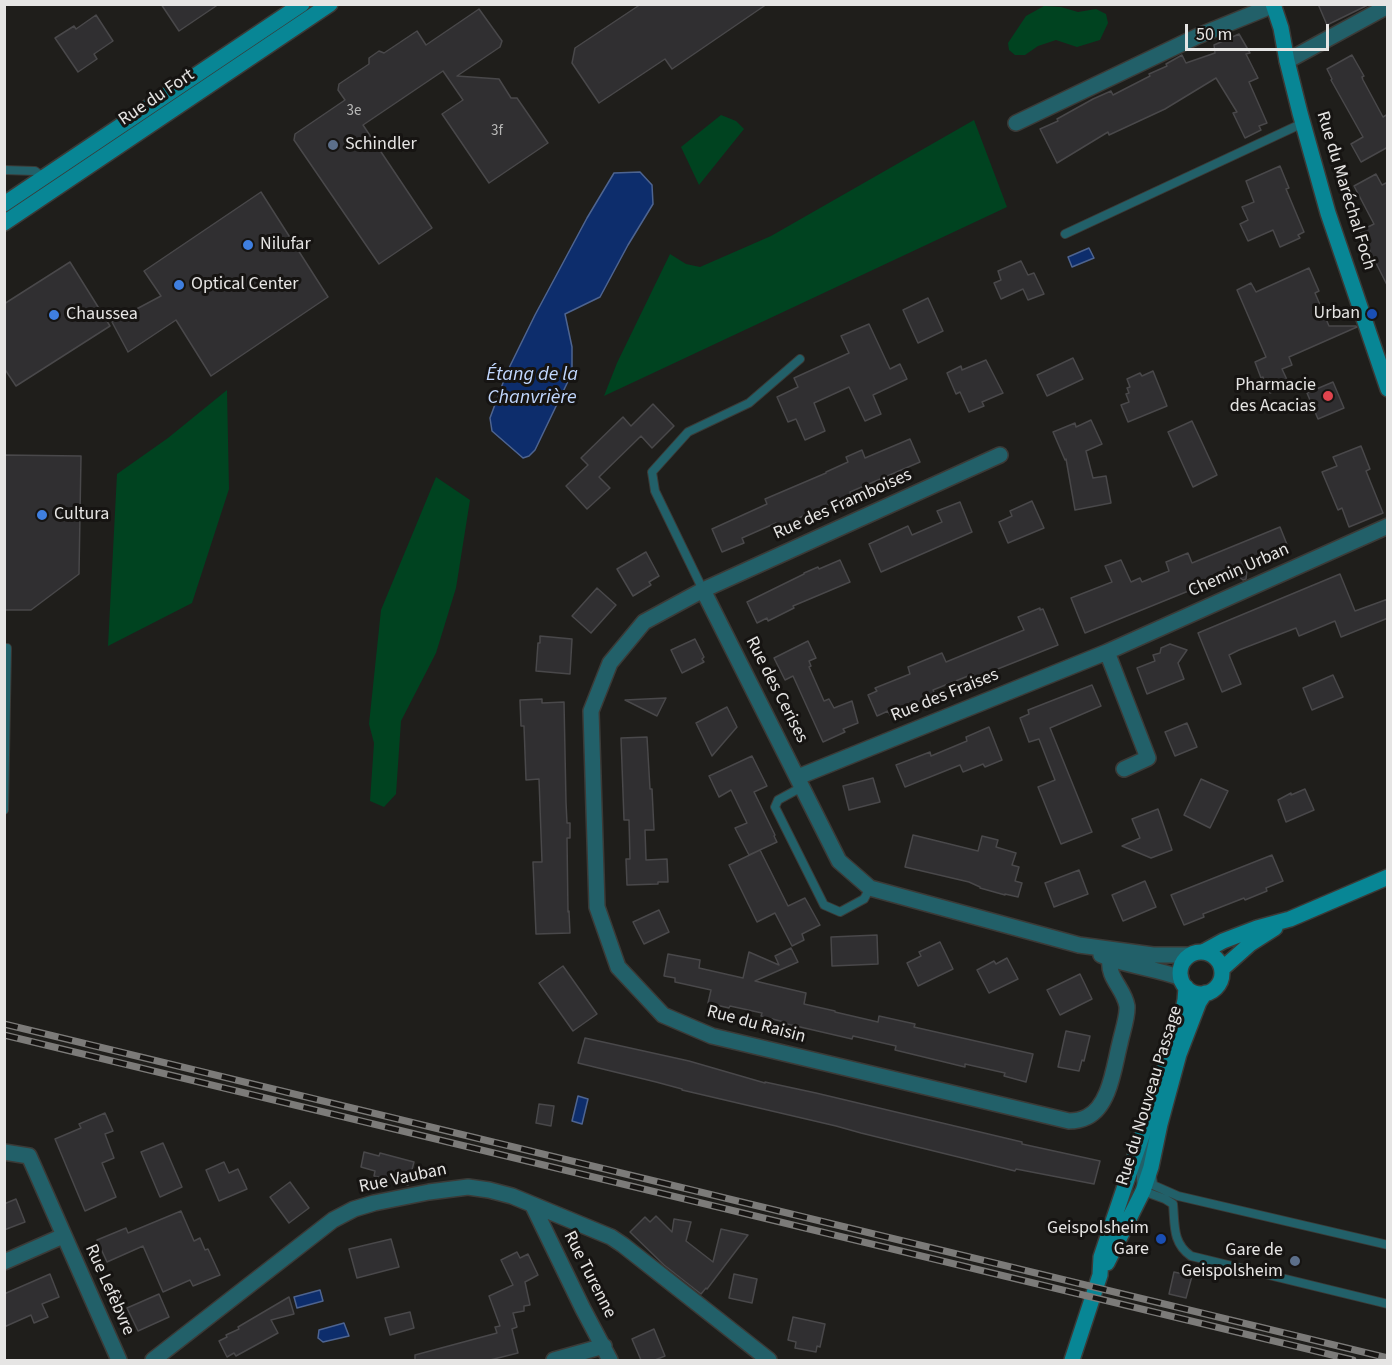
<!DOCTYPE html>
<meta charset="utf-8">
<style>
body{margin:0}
#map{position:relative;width:1392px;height:1365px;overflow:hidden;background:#1f1e1b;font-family:"Source Sans 3",sans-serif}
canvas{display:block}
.frame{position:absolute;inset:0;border:6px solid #e6e5e4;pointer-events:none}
.scale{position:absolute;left:1185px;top:24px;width:144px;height:27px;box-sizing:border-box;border:3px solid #e6e5e4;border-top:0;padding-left:8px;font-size:18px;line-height:21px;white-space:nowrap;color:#e6e5e4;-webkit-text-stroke:4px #161412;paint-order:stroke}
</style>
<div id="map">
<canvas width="1392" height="1365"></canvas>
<div class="frame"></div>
<div class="scale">50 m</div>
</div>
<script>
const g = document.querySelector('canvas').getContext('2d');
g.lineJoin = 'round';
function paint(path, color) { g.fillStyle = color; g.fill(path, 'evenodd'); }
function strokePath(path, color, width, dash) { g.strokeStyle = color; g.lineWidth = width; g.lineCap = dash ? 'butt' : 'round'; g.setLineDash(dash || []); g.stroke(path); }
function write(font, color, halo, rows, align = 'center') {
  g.font = font + ' "Source Sans 3",sans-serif'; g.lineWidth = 6; g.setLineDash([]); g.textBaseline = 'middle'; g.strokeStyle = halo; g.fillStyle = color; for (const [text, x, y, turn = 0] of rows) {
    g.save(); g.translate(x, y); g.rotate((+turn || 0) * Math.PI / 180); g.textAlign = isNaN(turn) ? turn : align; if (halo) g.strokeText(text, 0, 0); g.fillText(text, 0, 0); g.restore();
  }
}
const green = new Path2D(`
 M1044 6 1061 7 1078 12 1096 9 1106 14 1108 23 1100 40 1077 47 1056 40 1038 46 1025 55H1015L1009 50 1008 43 1026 16Z
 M721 115 736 121 744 129 699 185 681 147Z
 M974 120 1007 207 604 396 617 363 670 254 686 264 700 267 771 236Z
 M227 390 229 489 192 603 108 646 117 474 168 438Z
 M436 477 470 500 456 588 436 653 401 721 396 794 384 807 370 801 374 743 369 724 381 610Z`);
const water = new Path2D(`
 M640 172 652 185 653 204 628 245 600 297 565 314 572 347V373L535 450 529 456 523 458 492 431 490 418 507 372 535 315 587 218 614 173Z
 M1089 248 1094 258 1072 267 1068 257Z
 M578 1096 588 1099 582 1124 572 1121Z
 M320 1290 323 1301 297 1308 294 1297Z
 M344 1323 349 1336 323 1342 318 1338 319 1330Z`);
const building = new Path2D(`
 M161 4H219L179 31Z
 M641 4H767L672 69 665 59 599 103 572 63 575 48Z
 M1318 4H1370L1327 25Z
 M479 9 502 41 500 47 457 76 499 79 511 98H517L548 143 489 183 442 114 463 100 443 71 363 125 432 228 379 264 294 140 295 134 345 100 338 90 339 84 369 64V58L379 51 384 53 417 31 426 45Z
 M96 15 113 41 94 54 97 59 78 72 55 38 74 26 76 29Z
 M1239 34 1250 53 1246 54 1258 78 1249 82 1267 123 1259 126 1261 130 1245 138 1233 113 1237 112 1216 78 1165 109 1109 135 1108 132 1057 163 1040 129 1058 121 1057 119 1093 99 1111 91 1113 95 1150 76 1149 74 1167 66 1166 64 1182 55 1186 63 1215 53 1214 45Z
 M1352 55 1364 76 1362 77 1363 80 1383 117 1388 114V147L1361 162 1351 144 1363 137 1331 80 1332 79 1327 69Z
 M1280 166 1289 188 1286 189 1304 232 1298 235 1300 238 1280 247 1273 230 1248 241 1240 224 1248 220 1242 207 1254 202 1246 181Z
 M1376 174 1382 185 1388 182V287L1360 231 1374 224 1354 186Z
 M261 192 328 297 211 376 176 320 128 352 112 322 161 296 144 271Z
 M1021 261 1028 275 1034 273 1044 294 1028 300 1023 289 1001 299 994 283 1001 280 998 271Z
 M70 262 110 326 16 386 4 368V304Z
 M1309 268 1319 291 1315 293 1329 326H1356L1357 327 1289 357 1292 365 1282 369 1289 384 1270 393 1263 377 1261 378 1255 362 1266 357 1237 290 1251 283 1256 292Z
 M928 298 943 331 918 343 903 310Z
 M869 324 890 369 900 364 907 379 873 395 881 414 865 421 849 387 814 403 825 431 805 440 796 419 788 422 777 397 798 387 794 378 849 353 841 336Z
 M1073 358 1083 379 1047 396 1037 375Z
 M986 360 1003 393 982 402 984 406 969 412 960 392 956 394 947 373 961 366 962 370Z
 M1153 371 1167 406 1128 422 1121 405 1129 402 1126 394 1129 393 1127 388 1130 387 1127 379 1140 373 1142 376Z
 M1333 382 1344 408 1318 419 1307 393Z
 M653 404 674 426 652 448 641 436 599 477 610 488 587 509 566 486 588 465 581 458 623 417 631 426Z
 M1091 420 1102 444 1086 451 1093 478 1106 476 1111 503 1075 510 1066 459 1065 460 1053 432 1075 423 1076 427Z
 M1192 421 1217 475 1193 487 1168 432Z
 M910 439 920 462 850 492 851 495 778 527 776 523 742 538 744 543 722 552 712 529 767 504 765 499 826 473V472L848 462 846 457 862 450 865 458Z
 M1361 446 1370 469 1366 471 1383 513 1349 527 1342 508 1338 510 1322 472 1337 466 1333 457Z
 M4 455 81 456 79 574 31 610H4Z
 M1032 501 1044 528 1008 543 999 522 1012 516 1010 511Z
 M960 502 972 532 881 572 869 544 908 526 912 535 942 522 937 511Z
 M1280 527 1290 552 1247 570 1246 579 1243 580 1238 576 1225 581 1223 577 1085 633 1071 598 1112 582 1105 566 1121 560 1131 582 1140 578 1142 582 1169 571 1166 562 1188 553 1192 563Z
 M646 552 659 576 649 582 651 585 633 596 617 569Z
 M840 560 850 582 793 606 794 608 768 621 767 618 757 623 747 602 804 574V573L818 567 819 569Z
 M1340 574 1355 611 1388 599V618L1341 637 1335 621 1299 636 1296 628 1239 650 1229 655 1241 684 1222 692 1198 633Z
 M597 588 616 605 591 633 572 616Z
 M1040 608V610L1043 609 1058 645 975 678 973 674 933 690 936 697 923 703 922 701 890 715 888 711 877 716 868 695 877 691 875 688 910 674 908 667 942 653 946 662 1024 630 1018 617Z
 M540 636 572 639 570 674 536 671 538 643H540Z
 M695 639 704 657 702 659 704 662 682 673 671 650Z
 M808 641 816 658 809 661 811 666 809 667 824 701 829 699 834 708 852 701 858 723 843 729 845 732 823 742 793 676 785 680 774 658Z
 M1170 644 1187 650 1178 663 1184 679 1147 694 1137 668 1155 661 1153 655 1160 653 1161 648Z
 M1333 675 1343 697 1312 710 1303 688Z
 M1092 685 1101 706 1050 728 1092 832 1061 844 1038 787 1055 780 1039 739 1029 742 1020 718 1029 714 1028 710Z
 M666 698 657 716 625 700Z
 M542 699V703L564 702 566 802 567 823H570V838H567L568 912 569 911 570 933 536 934 533 862H542L539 779 526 780 524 726H521L520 700Z
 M727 707 737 727 712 756 696 723Z
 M1187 723 1197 747 1175 756 1165 732Z
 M989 727 1002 760 985 767 983 764 963 772 960 765 905 787 896 765 930 752 931 756 967 741 966 737Z
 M647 737 650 789H652L654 830H645L646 860 667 859 668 882H658V884L627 885 626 859H630L629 820H624L621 738Z
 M752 756 767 786 754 792 775 835 774 836 777 842 749 855 735 828 747 823 731 790 719 797 709 776Z
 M873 778 880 802 849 810 843 786Z
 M1201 779 1228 791 1210 828 1184 815Z
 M1305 789 1314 810 1286 822 1278 800 1291 793V795Z
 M1158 809 1172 850 1151 858 1122 846 1140 838 1132 819Z
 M913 835 978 851 982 836 998 840 996 847 1016 853 1012 865 1019 867 1015 881 1022 883 1018 897 1005 894V895L980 888V887L969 882 905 867Z
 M760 850 788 906 805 898 820 925 802 934 804 940 792 946 775 913 757 922 729 865Z
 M1272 855 1283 881 1266 888 1267 891 1245 900 1244 898 1203 914 1204 917 1184 925 1171 895Z
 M1079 870 1088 894 1054 907 1045 883Z
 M1145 881 1156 907 1123 921 1112 895Z
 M659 910 669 932 644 944 633 922Z
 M877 935 878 964 832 966 831 937Z
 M940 942 953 969 918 986 907 963 921 956 919 952Z
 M791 948 798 962 755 981 806 993 804 1004 835 1011V1012L878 1022 879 1016 915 1024 914 1027 1033 1054 1026 1082 1004 1076 1005 1073 965 1064V1067L895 1050 896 1046 853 1036 852 1039 783 1023 784 1022 761 1016 762 1013 730 1006 729 1008 708 1003 711 990 675 982V978L664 976 668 954 700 960 699 968 743 978 749 952 779 965 775 956Z
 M1007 958 1018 979 989 993 977 970 994 961 996 964Z
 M563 966 597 1014 573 1031 539 983Z
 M1080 974 1092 999 1060 1015 1047 990Z
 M1066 1031 1090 1036 1084 1061 1082 1060 1079 1071 1058 1067Z
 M585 1038 689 1061 765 1083V1082L816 1093 1022 1142V1144L1100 1161 1094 1184 1016 1169 1015 1171 861 1133 836 1126 682 1090V1089L656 1082 578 1063Z
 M539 1104 554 1106 551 1126 536 1123Z
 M105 1113 113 1131 105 1134 114 1158 102 1163 116 1197 85 1211 55 1139 81 1128 79 1124Z
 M163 1143 182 1187 160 1197 141 1152Z
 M364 1152 379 1156 380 1153 414 1162 408 1185 374 1176 375 1171 361 1167Z
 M224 1162 229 1173 238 1169 247 1189 219 1201 206 1170Z
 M290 1182 309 1208 289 1223 270 1197Z
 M16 1199 25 1222 4 1230V1204Z
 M181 1211 194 1241 200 1238 205 1250 208 1249 220 1275 193 1286 190 1280 163 1292 143 1246 107 1262 97 1240 126 1228 128 1233Z
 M656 1216 672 1232 674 1219 691 1222 686 1241 713 1262 721 1229 748 1235 707 1289 706 1288 701 1294 664 1265 630 1232 645 1217 650 1222Z
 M391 1239 399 1267 357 1278 349 1249Z
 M517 1252 520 1258 528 1254 538 1275 525 1282 530 1305 524 1306V1311L513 1313 517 1327 512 1329 518 1353 490 1360H415V1355L497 1333 495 1327 500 1326 489 1296 513 1285 501 1260Z
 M1174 1272 1192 1276 1186 1298 1169 1294Z
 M50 1274 59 1297 42 1304 48 1317 34 1323 31 1315 4 1327V1294Z
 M734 1274 757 1279 752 1303 729 1298Z
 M159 1294 169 1317 138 1331 127 1308Z
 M289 1297 294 1314 271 1320 278 1333 236 1356 234 1353 227 1357 219 1341 227 1337 226 1335 239 1329 238 1327Z
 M410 1312 414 1328 390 1335 385 1318Z
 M793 1317 825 1324 820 1347 817 1346 816 1352 795 1348 796 1342 788 1340Z
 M654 1329 665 1356 655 1360H641L632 1339Z`);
const lane = new Path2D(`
 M4 170 35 171 43 177
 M1065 234 1303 123
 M703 590 655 491 652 472 688 432 749 403 800 359
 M4 648H7L4 810
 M802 787 778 800 775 807 824 905 840 912 864 899 870 888
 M1150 1140C1145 1157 1137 1173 1143 1191L1165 1199 1173 1204C1175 1224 1172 1243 1191 1256L1388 1304
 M1152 1177 1153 1185 1178 1196 1388 1245`);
const street = new Path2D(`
 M1287 61 1388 6
 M1016 123 1198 36 1274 5
 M1000 455 703 590 644 622 610 663 591 711 597 907 618 967 663 1015 712 1036 1069 1121C1075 1121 1081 1120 1087 1117 1110 1106 1114 1066 1120 1043 1122 1033 1128 1016 1127 1006 1124 988 1107 978 1110 959
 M703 590 839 861 870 888 1079 945 1153 955H1189
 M1107 652 1148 758 1124 769
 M798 777 1107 652 1388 526
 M1101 955C1126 966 1155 968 1181 978
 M4 1152 29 1156 119 1360
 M533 1206 583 1309 610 1360
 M4 1262 63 1236
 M153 1360 333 1220 354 1209 374 1203 429 1192 468 1187 489 1190 512 1196 611 1237 623 1245 769 1360
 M554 1360 604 1346`);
const secondary = new Path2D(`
 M1273 4 1281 28 1287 61 1300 113 1328 213 1388 389
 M4 204 302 4
 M4 223 330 4
 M1203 952 1223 941 1257 928 1290 919 1388 877
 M1180 973a21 21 0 1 1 42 0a21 21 0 1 1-42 0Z
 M1222 969 1250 944 1275 928
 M1107 1263 1143 1191 1151 1167 1160 1124 1179 1054 1199 1002 1205 993
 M1072 1360 1100 1275 1101 1257 1106 1242 1181 1020 1185 1000 1186 987`);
const rail = new Path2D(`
 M4 1024 1388 1358
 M4 1035 1353 1360`);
const markers = [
 [333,145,6,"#5c6f8a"],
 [248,245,6,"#3f7fe0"],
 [179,285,6,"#3f7fe0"],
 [1372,314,6,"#1a4fb4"],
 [54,315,6,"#3f7fe0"],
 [1328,396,6,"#e0444e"],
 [42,515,6,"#3f7fe0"],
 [1161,1239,6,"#1a4fb4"],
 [1295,1261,6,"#5c6f8a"]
];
const numberNames = [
 ["3e",354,112],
 ["3f",497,132]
];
const streetNames = [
 ["Rue du Fort",157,98,-34],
 ["Rue du Maréchal Foch",1345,191,73],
 ["Rue des Framboises",843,505,-24],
 ["Chemin Urban",1239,571,-24],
 ["Rue des Cerises",776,690,63],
 ["Rue des Fraises",945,696,-22],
 ["Rue du Raisin",756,1025,15],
 ["Rue du Nouveau Passage",1150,1096,-73],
 ["Rue Vauban",403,1179,-12],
 ["Rue Turenne",589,1275,63],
 ["Rue Lefèbvre",109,1290,66]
];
const poiNames = [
 ["Schindler",345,145],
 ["Nilufar",260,245],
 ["Optical Center",191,285],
 ["Urban",1360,314,"right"],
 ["Chaussea",66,315],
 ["Pharmacie",1316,386,"right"],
 ["des Acacias",1316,407,"right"],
 ["Cultura",54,515],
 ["Geispolsheim",1149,1229,"right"],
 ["Gare",1149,1250,"right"],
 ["Gare de",1283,1251,"right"],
 ["Geispolsheim",1283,1272,"right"]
];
const waterNames = [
 ["Étang de la",532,376],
 ["Chanvrière",532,399]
];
paint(green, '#004320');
paint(water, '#0d2d6c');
strokePath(water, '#4e6490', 1.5);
paint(building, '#302f31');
strokePath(building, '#49484a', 1.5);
strokePath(lane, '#3b3a37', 10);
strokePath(street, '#3b3a37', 18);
strokePath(secondary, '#3b3a37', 18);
strokePath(lane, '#226069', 8);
strokePath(street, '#226069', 15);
strokePath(secondary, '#088695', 15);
strokePath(rail, '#7c7b79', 7);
strokePath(rail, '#161412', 4.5, [14]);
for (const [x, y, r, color] of markers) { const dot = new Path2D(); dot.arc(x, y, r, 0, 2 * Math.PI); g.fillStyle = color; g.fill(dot); strokePath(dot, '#161412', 2); }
write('15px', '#b8b8b7', null, numberNames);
write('18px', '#e6e5e4', '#161412', streetNames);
write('18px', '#e6e5e4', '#161412', poiNames, 'left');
write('italic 20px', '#c2d8ff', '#161412', waterNames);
</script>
